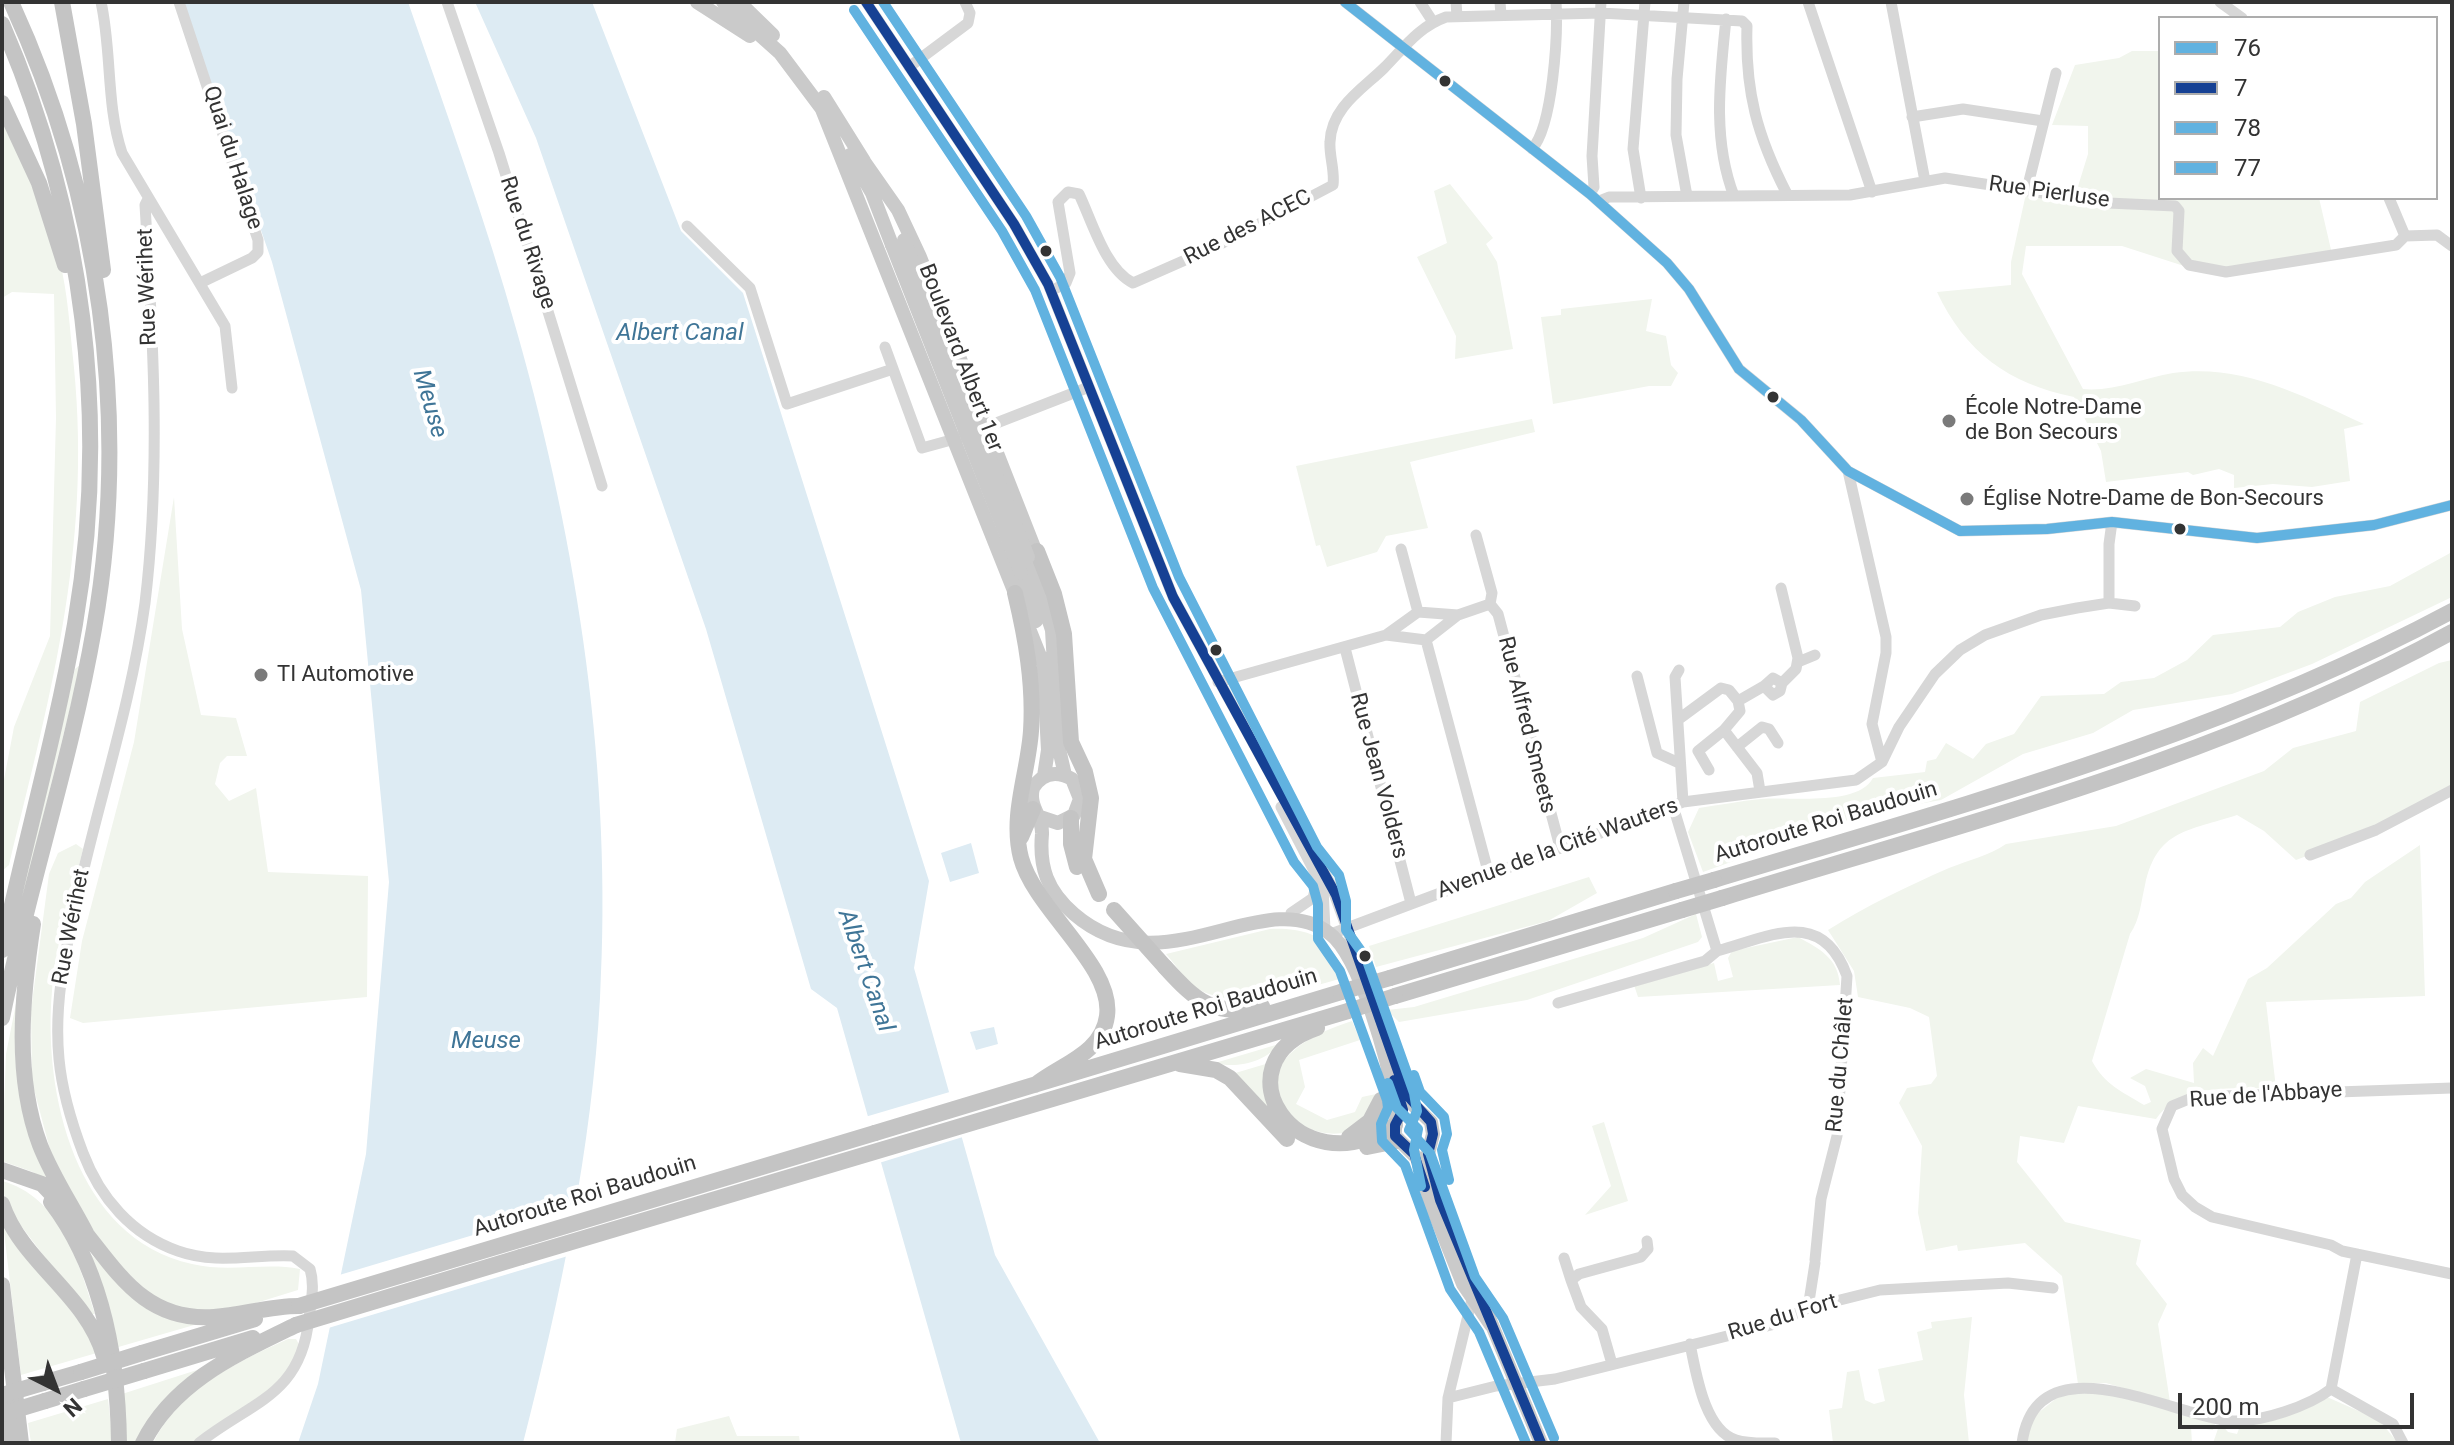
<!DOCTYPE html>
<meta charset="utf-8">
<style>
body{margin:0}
#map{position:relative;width:2454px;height:1445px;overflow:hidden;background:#fff;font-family:Roboto,sans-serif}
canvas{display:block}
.frame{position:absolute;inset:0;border:4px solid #333;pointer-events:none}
.legend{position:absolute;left:2158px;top:16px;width:280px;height:184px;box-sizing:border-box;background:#fff;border:2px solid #adadad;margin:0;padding:10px 14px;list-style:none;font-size:24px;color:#333}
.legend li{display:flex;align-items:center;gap:16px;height:40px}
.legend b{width:40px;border:2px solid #adadad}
.north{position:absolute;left:16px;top:1349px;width:80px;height:80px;-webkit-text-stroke:6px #fff;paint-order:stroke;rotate:138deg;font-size:22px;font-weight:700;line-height:32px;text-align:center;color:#333}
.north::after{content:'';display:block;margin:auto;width:28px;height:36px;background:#333;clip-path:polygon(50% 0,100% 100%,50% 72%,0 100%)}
.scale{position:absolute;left:2178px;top:1393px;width:236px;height:36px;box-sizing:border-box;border:4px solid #333;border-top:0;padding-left:10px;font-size:24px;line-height:28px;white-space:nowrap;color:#333;-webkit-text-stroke:6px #fff;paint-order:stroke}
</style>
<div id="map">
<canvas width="2454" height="1445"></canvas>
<div class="frame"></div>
<ul class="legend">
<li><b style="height:10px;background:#61b2e0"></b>76</li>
<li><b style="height:10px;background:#164194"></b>7</li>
<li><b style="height:10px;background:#61b2e0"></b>78</li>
<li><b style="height:10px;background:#61b2e0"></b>77</li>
</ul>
<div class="north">N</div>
<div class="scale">200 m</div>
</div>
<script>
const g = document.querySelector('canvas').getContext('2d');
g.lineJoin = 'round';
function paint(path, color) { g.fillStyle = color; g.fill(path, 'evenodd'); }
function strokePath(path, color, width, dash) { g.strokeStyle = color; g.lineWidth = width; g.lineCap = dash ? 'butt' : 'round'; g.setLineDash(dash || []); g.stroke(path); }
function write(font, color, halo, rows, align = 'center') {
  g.font = font + ' Roboto,sans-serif'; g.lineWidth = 8; g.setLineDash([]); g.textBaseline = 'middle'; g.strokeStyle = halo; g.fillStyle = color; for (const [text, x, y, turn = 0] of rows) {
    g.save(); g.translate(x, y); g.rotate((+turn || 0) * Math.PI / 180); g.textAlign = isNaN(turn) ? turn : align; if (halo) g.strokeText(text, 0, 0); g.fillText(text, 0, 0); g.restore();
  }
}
const green = new Path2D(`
 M2132 51H2160V198H2319L2332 254 2261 269 2184 266 2122 246H2026L2022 274 2083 389C2113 392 2143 378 2173 373 2242 363 2303 396 2364 424L2344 429 2350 481 2312 487 2273 484 2234 488V475L2219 469 2193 475 2188 472 2106 482 2101 451 2074 397C2009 384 1965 352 1937 292L2011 285V262L2027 189 2075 196 2088 154V126L2052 125 2075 65 2119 58Z
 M2 112C20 156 42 201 56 247 66 280 69 316 72 349 94 537 53 685 9 865L2 871V790L14 727 50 636 56 418 54 294 12 292 2 298Z
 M1450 184 1493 238 1486 244 1497 262 1513 349 1455 359 1456 336 1417 257 1447 243 1434 191Z
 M1652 299 1646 331 1666 336 1671 365 1678 373 1671 386H1649L1553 404 1541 317 1561 315V309Z
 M1532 419 1535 432 1410 462 1428 528 1386 536 1377 552 1327 567 1320 545 1316 546 1296 466Z
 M174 497 182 629 201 715 236 718 247 756H227L220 763 215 784 229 801 256 788 268 872 368 876 367 997 83 1023 70 1018 82 941 134 742Z
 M2452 552V597L2312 664 2232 694 2133 710 2093 733 2023 754 1941 800 1868 813 1703 872 1688 832 1699 808C1720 805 1740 801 1761 799 1790 796 1857 807 1873 778L1925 772 1927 761 1936 759 1946 743 1973 759 1986 744 2014 734 2041 696 2104 694 2121 682 2154 678 2187 660 2213 635 2280 627 2298 612 2335 597 2390 586Z
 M2452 660V790L2376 830 2296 860 2264 831 2237 815C2189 831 2157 829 2145 885 2141 902 2140 920 2130 934L2092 1061C2105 1085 2121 1091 2144 1105L2151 1102 2145 1086 2130 1078 2146 1069 2194 1083 2193 1063 2203 1048 2213 1056 2248 979 2267 968 2336 904 2351 898 2365 882 2420 845 2425 996 2266 1002 2276 1088C2234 1090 2183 1081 2156 1119L2078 1106 2064 1143 2020 1136 2017 1162 2065 1222 2141 1240 2136 1264 2167 1304 2158 1324 2170 1402 2106 1383 2078 1384 2062 1276 2025 1243 1958 1251 1957 1245 1926 1251 1918 1213 1922 1146 1899 1103 1907 1088 1931 1084 1937 1076 1929 1017 1910 1008 1858 997 1854 971 1828 930C1866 906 1908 886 1949 868 1969 860 1988 856 2006 844L2116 826 2264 771 2293 748 2356 731 2360 702 2439 663Z
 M81 664 2 983 14 919 75 669Z
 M76 844 83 849C72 895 55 944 52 991 43 1093 75 1238 192 1264 229 1273 265 1262 300 1269L298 1290 243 1307 206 1312 174 1306 152 1296 102 1248 53 1161 32 1082 31 1010 49 874 58 853Z
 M1589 877 1597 893 1548 921 1376 967 1369 946Z
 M1696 914 1702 937 1698 942 1527 1000 1399 1022 1387 1010 1414 1007 1643 938Z
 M1270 929C1297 928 1322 932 1336 957L1329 960 1332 969 1343 966 1347 977C1307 987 1239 1012 1200 990 1187 983 1176 965 1166 954Z
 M1798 937C1820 949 1838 958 1840 985L1638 997 1634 985 1714 963 1718 981 1733 977 1728 958 1732 951Z
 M25 958 19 1039 54 1188 33 1172 2 1161 6 1054Z
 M1352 1021 1360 1040 1299 1060 1305 1087 1296 1104 1327 1120 1355 1112 1362 1097 1376 1094C1360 1195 1174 1078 1352 1021Z
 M1279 1044C1266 1062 1236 1069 1215 1063Z
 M1269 1063 1266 1097 1275 1120 1232 1074Z
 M1604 1122 1628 1201 1585 1215 1611 1186 1592 1126Z
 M2 1181C59 1196 79 1262 95 1314H88L6 1206Z
 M2 1215 72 1307 100 1352 21 1375Z
 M88 1251 128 1294 201 1323 115 1348Z
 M1972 1317 1964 1395 1969 1443H1833L1829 1410 1842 1408 1847 1372 1859 1370 1865 1400 1874 1404 1885 1401 1878 1369 1923 1360 1917 1332 1932 1328 1931 1322Z
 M288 1339H296L301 1348 283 1380 192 1443H153C179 1390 236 1362 288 1339Z
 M197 1370 137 1443H124L122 1394Z
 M2063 1393 2118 1394 2215 1424 2213 1430 2191 1427 2192 1443H2025L2033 1417Z
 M2327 1397 2379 1420 2398 1443H2213L2220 1423 2228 1432 2237 1434 2240 1426Z
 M108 1399 113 1443H31L28 1423Z
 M729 1416 737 1436H799L800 1443H675L677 1429Z`);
const water = new Path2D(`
 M182 2H408C446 112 486 221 517 332 578 547 613 775 600 998 592 1147 560 1299 523 1443H298L318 1384 366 1154 389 882 361 590 272 262Z
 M475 2H592L681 231 743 293 929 881 914 968 995 1255 1100 1443H961L837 1008 811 989 706 629 536 138Z
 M971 843 979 873 950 882 941 853Z
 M994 1027 998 1044 976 1050 970 1032Z`);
const pier = new Path2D(`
 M953 1091 966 1136 879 1163 865 1117Z
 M577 1204 568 1256 325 1329 336 1276Z`);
const minor = new Path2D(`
 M101 2C112 52 106 105 122 153L225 326 232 388
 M179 2 258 240V252L252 258 200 283
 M447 2 499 153 602 486
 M866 2 1014 224 1048 284 1173 597 1331 885 1362 970
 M1345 2 1590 194 1667 263 1689 289 1739 369 1801 420 1848 471 1960 531 2047 529 2112 522 2257 538 2374 525 2452 505
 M1420 2 1433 22
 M1456 2 1457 16
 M1500 2 1501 15
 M1684 2 1677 79 1676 135 1687 196
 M1808 2 1872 192
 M1891 2 1925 181
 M2220 2 2242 18
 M1726 19C1720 78 1712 139 1734 196
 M909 67 968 23 970 13 965 2
 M1912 117 1963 109 2043 121
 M1532 149C1553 126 1558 34 1556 2
 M2027 189 2056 73
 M1590 194 1594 187 1592 156 1601 2
 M1641 198 1633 149 1645 2
 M2389 198 2405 236
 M148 199 145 205C153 336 161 471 145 603 131 706 97 805 75 907 64 957 54 1007 59 1059 62 1091 72 1124 83 1153 100 1198 132 1235 178 1251 217 1265 253 1254 293 1256L310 1269C315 1285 311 1302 309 1318 301 1396 252 1401 199 1443
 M1599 201 1609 197 1850 195 1945 178 2108 203 2175 206 2179 211 2177 251 2189 265 2226 272 2396 245 2405 236
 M687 226 750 288 787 404 893 369
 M2405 236 2437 235 2452 246
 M1051 291 1066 283 1070 273 1058 202 1068 192 1079 194C1092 221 1105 269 1133 283L1217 246 1333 185C1335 170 1329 156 1330 142 1331 107 1364 88 1384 68 1404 48 1418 27 1446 17L1601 13 1742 21 1747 26C1745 91 1757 136 1787 194
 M885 347 922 448 962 437
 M981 429 1089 387
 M1848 471 1886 637V653L1872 724 1882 762
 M1476 535 1492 593 1490 604
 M1401 549 1418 612
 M1781 588 1798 658 1796 669 1782 683
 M2109 603V544L2112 522
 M1490 604 1498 614 1560 847
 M1386 635 1426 640 1458 615 1490 604
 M1426 640 1489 875
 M1345 648 1411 903
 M1798 662 1815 655
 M1679 670 1675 677 1683 802
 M1637 676 1657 753 1679 763
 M1218 682 1386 635 1418 612 1458 615
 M1738 701 1740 711 1724 730 1757 773 1760 791
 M1679 719 1721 688 1729 690 1738 701 1764 686 1773 695 1780 691 1782 683 1773 678 1764 686
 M1737 747 1762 727 1769 729 1778 743
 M1709 770 1698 751 1724 730
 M1673 806 1717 951C1769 937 1822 906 1847 976L1837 1136 1821 1199 1815 1260
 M1281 807 1323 888 1325 930
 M2310 855 2376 830 2452 790
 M1291 913 1313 898 1318 879
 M1331 934 1683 802 1856 780 1882 762 1899 727 1935 674 1960 650 1985 635 2041 615 2077 608 2109 603 2135 606
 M1558 1003 1705 961 1717 951
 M2452 1088 2194 1097 2172 1106 2162 1129 2174 1179 2182 1195 2195 1207 2212 1217 2331 1245 2342 1251 2452 1274
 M1564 1258 1571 1280
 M1808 1308 1815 1263
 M1690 1344C1696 1372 1704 1430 1736 1440 1748 1444 1763 1443 1775 1443
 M1612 1364 1602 1329 1581 1307 1571 1280 1579 1274 1641 1257 1648 1249 1647 1241
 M2331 1389 2357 1254
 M2331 1389 2393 1424 2403 1443
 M1448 1398 1496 1386 1555 1379 1771 1325 1808 1308 1880 1290 2008 1283 2053 1288
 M1446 1443 1448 1398 1472 1299
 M2022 1443C2037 1337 2173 1417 2233 1421 2262 1422 2309 1406 2331 1389`);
const major = new Path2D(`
 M697 2 750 36
 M723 2 780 53 825 113
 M739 2 773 35
 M824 97 864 161
 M821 107 1044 666
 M850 155 872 193 892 245
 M863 160 898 210 920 257 1039 560
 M1028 557 1052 630 1059 749 1065 775
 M1021 573 1036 621
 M1043 658 1048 750 1044 776
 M1040 817 1058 823 1074 815 1080 799 1072 779C1056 770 1042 773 1033 788 1028 807 1043 816 1042 834 1039 867 1047 891 1074 914 1163 991 1262 883 1329 933 1361 956 1389 1066 1396 1106 1398 1117 1394 1126 1395 1136L1417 1158 1431 1204 1463 1284 1491 1325
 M1386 1039 1408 1100 1431 1122 1433 1134 1428 1154 1440 1200 1541 1443`);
const highway = new Path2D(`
 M62 2 84 124 103 270
 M2 24C84 213 110 421 75 624 56 734 25 841 2 950
 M2 103 39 183 65 265
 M1037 551 1054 594 1064 634 1071 742 1085 772 1091 798 1084 859 1099 894
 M1015 593C1026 639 1034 684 1031 731 1028 774 1010 815 1021 858 1035 910 1114 966 1107 1016 1102 1054 1061 1064 1035 1085
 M1071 818V844L1077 867
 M1021 837 1033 809
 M1714 880C1966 804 2219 736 2452 611
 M1722 898C1969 822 2224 757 2452 632
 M33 924C22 995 14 1076 40 1145 52 1176 71 1204 86 1233
 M1165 967C1196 1001 1214 1018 1262 1006
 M1390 978 1676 891
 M1395 996 1682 910
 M2 1018C28 888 71 761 94 629 131 419 100 195 11 2
 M1317 1028C1217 1062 1294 1190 1395 1125
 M1180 1064 1216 1070 1230 1078 1287 1139
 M875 1133 1341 992
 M1349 1137 1370 1121 1381 1100
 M1367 1147 1397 1141
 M2 1170 42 1184 64 1207
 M51 1202C103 1270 118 1360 119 1443
 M2 1204C22 1263 87 1295 104 1356
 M79 1225C117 1271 144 1322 214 1317 243 1315 269 1306 299 1306
 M521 1257 1348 1011
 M2 1285 21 1443
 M142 1353 255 1319
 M144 1371 253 1338
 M43 1383 81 1372
 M2 1400 7 1443
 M45 1401 84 1389
 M143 1443C174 1381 237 1354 296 1325`);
const majorBridge = new Path2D(`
 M904 240 1028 557
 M892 245 1021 573`);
const highwayBridge = new Path2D(`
 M1676 891 1714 880
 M1114 910 1165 967
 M1682 910 1722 898
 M1341 992 1390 978
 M1348 1011 1395 996
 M299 1306 875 1133
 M296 1325 521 1257
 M81 1372 142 1353
 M84 1389 144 1371
 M2 1395 43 1383
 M2 1414 45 1401`);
const bus1 = new Path2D(`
 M1345 2 1590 194 1667 263 1689 289 1739 369 1801 420 1848 471 1960 531 2047 529 2112 522 2257 538 2374 525 2452 505`);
const bus2 = new Path2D(`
 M866 2 1014 224 1048 284 1173 597 1336 895 1406 1094 1431 1122 1433 1134 1428 1154 1440 1200 1541 1443
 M1394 1080 1403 1110 1395 1125V1136L1414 1154 1425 1187`);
const bus3 = new Path2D(`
 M854 10 1002 231 1035 290 1153 588 1294 862 1313 886 1318 904V939L1340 971 1387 1100 1388 1108 1381 1124 1382 1141 1405 1165 1450 1289 1479 1332 1526 1443
 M1388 1083 1397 1108 1418 1129 1414 1150 1421 1186`);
const bus4 = new Path2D(`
 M883 2 1026 216 1060 277 1179 577 1317 847 1339 875 1346 901V930L1366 958 1414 1093 1417 1111 1409 1130 1430 1153 1475 1277 1503 1318 1554 1438
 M1414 1075 1420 1092 1444 1117 1447 1134 1442 1150 1449 1180`);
const markers = [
 [1445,81,7,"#333"],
 [1046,251,7,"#333"],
 [1773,397,7,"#333"],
 [1949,421,8,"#7a7a7a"],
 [1967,499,8,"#7a7a7a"],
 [2180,529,7,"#333"],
 [1216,650,7,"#333"],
 [261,675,8,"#7a7a7a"],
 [1365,956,7,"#333"]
];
const streetNames = [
 ["Quai du Halage",232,158,72],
 ["Rue Pierluse",2049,193,8],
 ["Rue des ACEC",1248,228,-27],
 ["Rue du Rivage",527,243,72],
 ["Rue Wérihet",148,287,-92],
 ["Boulevard Albert 1er",960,358,69],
 ["Rue Alfred Smeets",1526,725,76],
 ["Rue Jean Volders",1378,776,75],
 ["Autoroute Roi Baudouin",1826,823,-17],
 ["Avenue de la Cité Wauters",1558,849,-20],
 ["Rue Wérihet",72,927,-79],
 ["Autoroute Roi Baudouin",1206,1010,-17],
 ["Rue du Châlet",1841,1065,-85],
 ["Rue de l'Abbaye",2266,1096,-4],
 ["Autoroute Roi Baudouin",585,1197,-17],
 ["Rue du Fort",1783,1318,-17]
];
const poiNames = [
 ["École Notre-Dame",1965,408],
 ["de Bon Secours",1965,433],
 ["Église Notre-Dame de Bon-Secours",1983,499],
 ["TI Automotive",277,675]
];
const waterNames = [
 ["Albert Canal",680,334],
 ["Meuse",429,404,74],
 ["Albert Canal",865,971,71],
 ["Meuse",486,1042]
];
paint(green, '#f1f5ed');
paint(water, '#ddebf3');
paint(pier, '#fff');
strokePath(minor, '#d7d7d7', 11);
strokePath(major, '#cacaca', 14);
strokePath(highway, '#c4c4c4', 16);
strokePath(majorBridge, '#cacaca', 14);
strokePath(highwayBridge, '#c4c4c4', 16);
strokePath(bus1, '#61b2e0', 10);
strokePath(bus2, '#164194', 10);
strokePath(bus3, '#61b2e0', 10);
strokePath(bus4, '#61b2e0', 10);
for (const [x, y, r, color] of markers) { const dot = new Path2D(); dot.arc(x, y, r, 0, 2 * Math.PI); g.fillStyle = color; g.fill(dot); strokePath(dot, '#fff', 3); }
write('22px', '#333', '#fff', streetNames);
write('22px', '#333', '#fff', poiNames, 'left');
write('italic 24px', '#3f7597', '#fff', waterNames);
</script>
